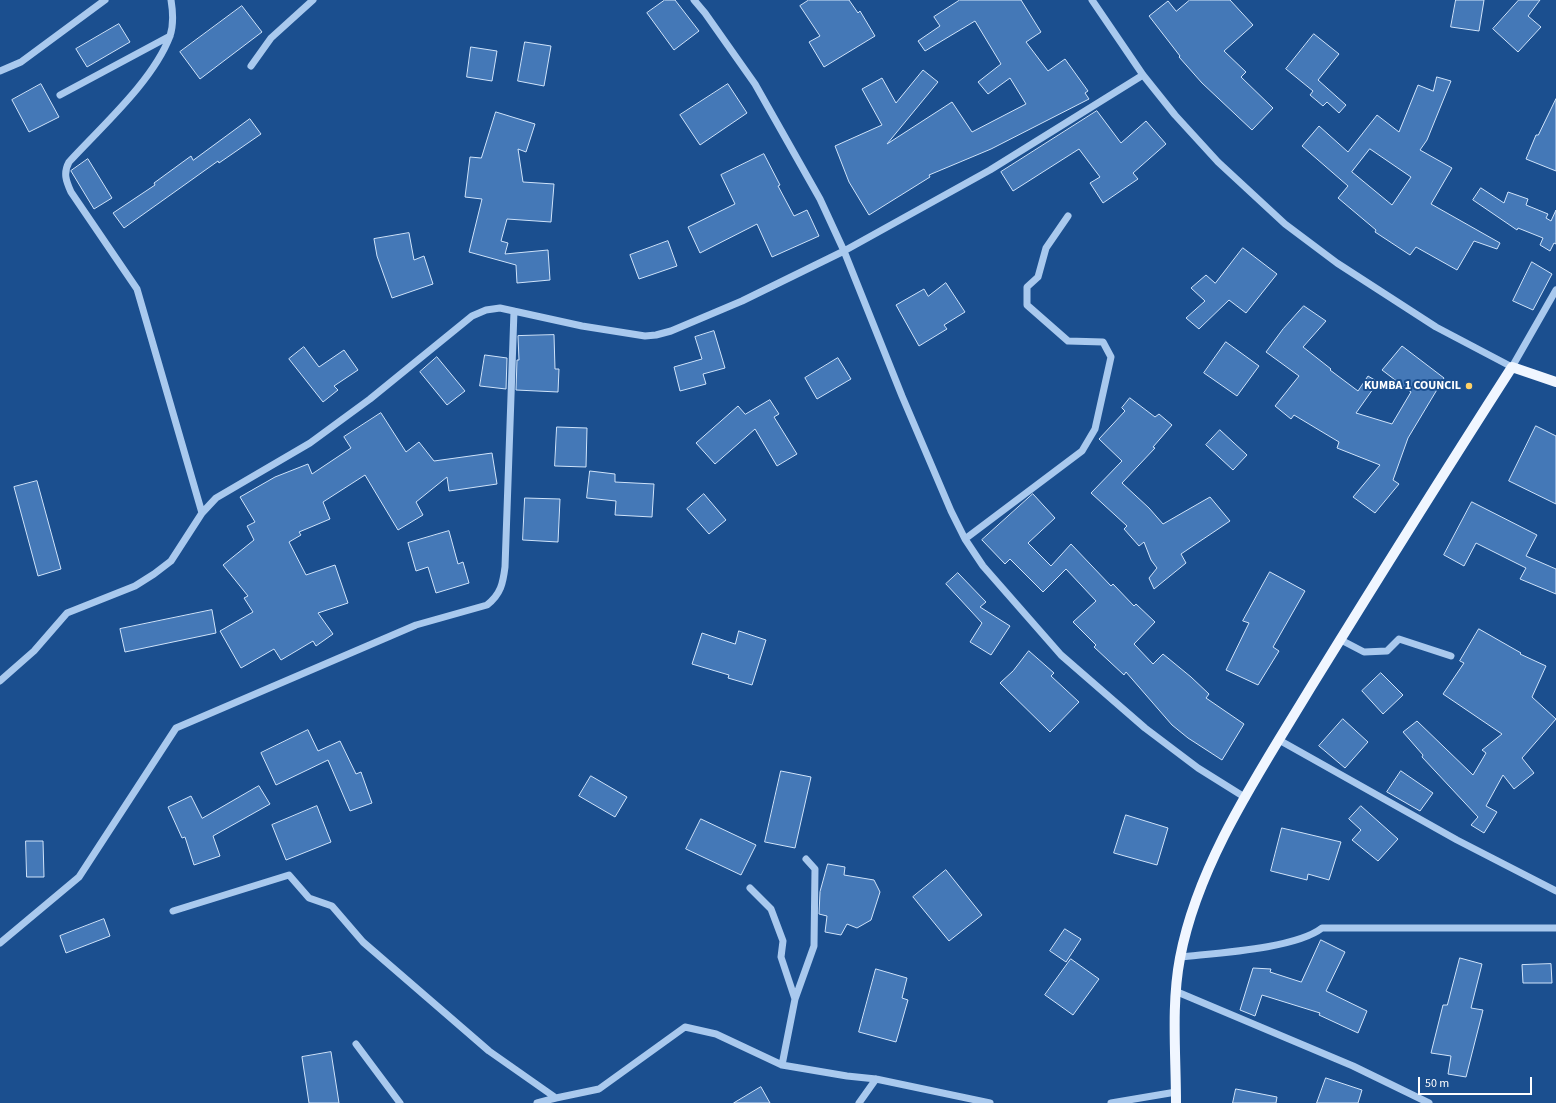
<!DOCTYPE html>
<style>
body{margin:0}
#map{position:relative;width:1556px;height:1103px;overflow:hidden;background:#1b4f8f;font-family:"Source Sans 3",sans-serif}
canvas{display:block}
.scale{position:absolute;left:1418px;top:1077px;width:114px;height:18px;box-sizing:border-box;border:2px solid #fff;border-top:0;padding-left:5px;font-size:12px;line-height:14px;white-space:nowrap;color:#fff;-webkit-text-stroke:3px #1b4f8f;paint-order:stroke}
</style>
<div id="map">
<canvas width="1556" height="1103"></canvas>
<div class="scale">50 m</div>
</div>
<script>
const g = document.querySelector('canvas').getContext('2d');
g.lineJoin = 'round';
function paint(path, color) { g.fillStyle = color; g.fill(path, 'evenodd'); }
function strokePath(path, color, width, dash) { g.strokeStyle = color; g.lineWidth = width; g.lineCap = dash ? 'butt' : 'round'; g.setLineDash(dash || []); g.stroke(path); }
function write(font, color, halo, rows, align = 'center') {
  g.font = font + ' "Source Sans 3",sans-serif'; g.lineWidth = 4; g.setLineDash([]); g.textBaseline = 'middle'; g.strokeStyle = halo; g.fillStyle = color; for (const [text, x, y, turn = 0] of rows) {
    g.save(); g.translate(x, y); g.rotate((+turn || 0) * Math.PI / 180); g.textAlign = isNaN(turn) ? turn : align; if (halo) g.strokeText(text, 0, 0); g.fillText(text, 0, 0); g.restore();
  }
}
const building = new Path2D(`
 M665 0H675L699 31 674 50 647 13Z
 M809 0H849L858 13 860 11 875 36 824 67 809 42 820 36 800 6Z
 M960 0H1021L1041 32 1026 42 1048 71 1065 59 1088 91 1085 93 1089 99 991 149 929 175 930 177 869 215 849 182 835 146 882 125 862 89 882 78 896 103 923 70 938 82 887 144 952 102 972 132 1026 104 1010 78 988 94 978 82 1001 64 975 21 925 51 918 41 940 26 934 17Z
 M1190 0H1230L1253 25 1224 51 1246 72 1241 77 1273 108 1252 130 1202 83 1179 57 1180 56 1149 16 1168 1 1176 11Z
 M1456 0H1484L1479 31 1451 27Z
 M1519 0H1540L1528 16 1541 27 1518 52 1493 29Z
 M242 6 262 32 200 79 180 52Z
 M119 24 130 42 87 67 76 49Z
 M1314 34 1339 54 1318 80 1346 105 1339 113 1327 102 1323 106 1310 95 1313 91 1286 69Z
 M525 42 551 46 544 86 518 81Z
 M471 47 497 51 492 81 467 77Z
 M1437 77 1451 81 1427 140 1420 150 1452 168 1431 204 1500 243 1497 249 1474 241 1457 270 1416 247 1410 255 1375 232 1376 230 1338 198 1348 186 1302 146 1319 126 1348 152 1377 115 1399 132 1418 85 1433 91ZM1370 149 1411 177 1392 205 1352 172Z
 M41 84 59 117 29 132 12 100Z
 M728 84 747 113 700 145 680 115Z
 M1556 99V171L1526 159 1536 135H1538Z
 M1097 111 1121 143 1146 121 1166 144 1133 173 1138 179 1103 203 1090 183 1100 177 1079 149 1013 191 1001 172Z
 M496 112 535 124 526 152 518 149 523 182 554 184 551 222 507 219 501 241 508 243 505 254 548 250 550 280 517 283 516 265 469 252 482 199 465 197 470 157 481 158Z
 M250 119 261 134 219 163 218 161 124 228 113 213 155 185 154 183 191 156 193 160Z
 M764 154 780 185 778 186 794 216 807 210 819 236 772 257 757 224 700 253 688 227 735 204 721 175Z
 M88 159 112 198 94 209 71 171Z
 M1481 188 1504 203 1508 192 1528 199 1526 205 1548 214 1546 218 1551 221 1556 210V244L1554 243 1550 251 1540 245 1543 238 1518 228 1517 230 1473 200Z
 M409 233 414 260 424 256 433 284 392 298 377 256 374 239Z
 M668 241 677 266 639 279 630 255Z
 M1243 248 1277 274 1246 313 1229 300 1199 329 1186 318 1205 301 1191 288 1206 275 1215 283Z
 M1532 262 1552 274 1533 310 1513 301Z
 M946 283 965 312 944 325 947 329 919 346 896 305 924 289 928 296Z
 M1304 306 1326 321 1303 347 1331 369 1330 370 1358 391 1368 376 1378 382 1356 413 1392 424 1411 392 1382 370 1402 346 1444 378 1408 438 1393 480 1399 484 1375 513 1353 497 1380 465 1337 448 1339 442 1294 415 1291 419 1275 406 1299 376 1266 352 1283 329Z
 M714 331 725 368 703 374 706 384 680 391 674 367 702 359 695 337Z
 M554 335 555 369H559L558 392 516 390 517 360H519L518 336Z
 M1226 342 1259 366 1237 396 1204 373Z
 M304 347 319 367 344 350 358 370 334 386 338 390 323 402 289 359Z
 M485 355 507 358 506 389 480 386Z
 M437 357 465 391 447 405 420 372Z
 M838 358 851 379 817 399 805 378Z
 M1130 398 1155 417 1159 414 1172 425 1153 447 1155 448 1122 483 1149 508 1163 524 1210 497 1230 521 1181 554 1186 563 1154 589 1149 578 1157 568 1151 560 1144 542 1139 546 1124 529 1127 526 1091 493 1122 461 1099 439 1125 411 1122 408Z
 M770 400 779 414 774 417 797 454 777 466 755 429 715 464 696 443 738 406 745 414Z
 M381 413 406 452 419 442 434 461 492 453 497 484 449 491 447 477 416 502 423 515 398 530 365 475 323 502 330 519 299 532 301 535 289 542 306 575 335 565 348 603 318 613 333 634 316 646 313 641 281 660 274 649 241 668 220 631 253 612 244 598 248 596 223 565 254 540 247 526 255 522 240 497 275 477 308 464 312 474 351 448 344 437Z
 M1536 426 1556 436V504L1509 481Z
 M557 427 587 428 586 467 555 466Z
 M1220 430 1247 455 1233 470 1206 445Z
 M590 471 615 474V482L654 484 652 517 615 515 616 501 587 498Z
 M37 481 61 569 38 576 14 487Z
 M704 494 726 520 709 534 687 509Z
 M1033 494 1055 518 1028 543 1051 566 1071 544 1111 586 1113 584 1134 606 1136 604 1155 622 1134 644 1153 664 1163 654 1191 677 1209 694 1206 698 1244 724 1222 760 1188 738 1172 725 1126 672 1124 675 1094 647 1096 645 1073 622 1096 601 1066 569 1043 592 1010 559 1005 564 982 540Z
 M525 498 560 499 558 542 523 540Z
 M1472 502 1537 535 1526 556 1556 569V594L1520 579 1526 568 1476 543 1464 566 1444 555Z
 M449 531 458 564 463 562 469 583 436 593 428 567 416 571 408 543Z
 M1270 572 1305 591 1273 647 1279 651 1258 685 1226 670 1249 623 1243 621Z
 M958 573 986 602 980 607 1010 626 991 655 970 642 982 623 946 584Z
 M212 610 216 633 125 652 120 629Z
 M1479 629 1521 653 1520 654 1546 666 1532 697 1556 719 1522 758 1534 773 1514 789 1503 775 1486 806 1497 812 1484 833 1471 825 1478 817 1422 757 1423 755 1403 732 1417 721 1473 775 1486 753 1482 750 1502 734 1443 694 1464 663 1460 661Z
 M739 631 766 640 752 685 728 678 729 675 692 664 702 633 735 644Z
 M1029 651 1054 673 1051 676 1079 702 1050 732 1000 683 1013 671Z
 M1381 673 1403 695 1383 714 1362 691Z
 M1343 719 1368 742 1345 768 1319 746Z
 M308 730 318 751 340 741 356 774 361 772 372 803 350 811 328 760 276 785 261 753Z
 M781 771 811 777 795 848 765 842Z
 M1401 771 1433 793 1420 811 1387 792Z
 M591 776 627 797 615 817 579 796Z
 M259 786 270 804 213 836 220 856 194 865 185 837 182 838 168 807 191 796 202 818Z
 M317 806 331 842 286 860 272 825Z
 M1361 806 1398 839 1378 861 1352 840 1361 830 1349 819Z
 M1126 815 1168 828 1157 865 1114 853Z
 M701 819 756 845 741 875 686 849Z
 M1282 828 1341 842 1329 880 1308 874 1307 880 1271 871Z
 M26 841H43L44 877H27Z
 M828 864 845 867 844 875 874 880 880 892 871 920 857 928 847 924 841 935 825 932 827 916 819 914 820 892Z
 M946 870 982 915 949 941 913 897Z
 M104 919 110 936 66 953 60 936Z
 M1065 929 1081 939 1066 962 1050 951Z
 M1321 940 1345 952 1326 991 1367 1011 1358 1033 1319 1015 1320 1013 1262 995 1255 1016 1240 1010 1253 968 1271 969 1270 972 1301 982Z
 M1460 958 1482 964 1471 1008 1483 1010 1466 1077 1448 1074 1451 1056 1431 1053 1443 1005H1447Z
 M1071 959 1099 979 1073 1015 1045 995Z
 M1551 964 1552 983H1523L1522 965Z
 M876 969 907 978 902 998 908 1000 896 1042 859 1032Z
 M331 1052 339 1103H309L302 1057Z
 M1326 1078 1362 1090 1358 1103H1317Z
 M761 1087 770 1103H734Z
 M1236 1089 1277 1097 1276 1103H1233Z`);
const minor = new Path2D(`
 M171 0C173 12 174 24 170 36 153 81 102 126 69 162 63 173 66 181 71 192L137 289 202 513
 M694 0 705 13 755 84 820 199 844 251 902 396 951 511 965 539 983 566 1061 655 1145 728 1198 768 1246 798
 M1092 0 1143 75 1175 115 1218 162 1285 224 1337 263 1436 327 1512 367 1556 290
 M251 66 271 38 313 0
 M0 71 21 62 105 0
 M60 95 170 36
 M965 539 1082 451 1095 429 1111 357 1103 342 1068 341 1027 305V287L1038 277 1046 248 1068 216
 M1341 640 1364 652 1387 651 1399 639 1451 656
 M0 681 34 651 67 613 135 586 154 574 171 561 202 513 216 498 310 443 370 399 472 316 486 310 500 308 582 326 645 336 656 335 671 331 742 301 844 251 990 170 1143 75
 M1279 740 1457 840 1556 891
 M750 888 771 909 783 941 781 957 795 999 782 1065
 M173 911 289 875 309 898 332 906 363 942 489 1051 556 1098 599 1089 685 1027 716 1034 782 1065 847 1076 876 1079 990 1103
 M0 943 79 877 176 728 416 625 487 605C501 594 503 583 505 567L514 311
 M1180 957C1215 953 1295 949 1322 928H1556
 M1175 991 1353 1066 1429 1103
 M795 999 814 946 815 869 806 859
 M356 1044 400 1103
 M537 1103 556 1098
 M859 1103 876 1079
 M1111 1103 1176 1092`);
const major = new Path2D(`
 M1176 1103C1176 1055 1171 1005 1180 958 1198 862 1261 770 1311 687 1377 580 1444 473 1512 367L1556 382`);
const markers = [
 [1469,386,4,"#ffd166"]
];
const poiNames = [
 ["KUMBA 1 COUNCIL",1461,386]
];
paint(building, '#4478b7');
strokePath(building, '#cfe3fa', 1);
strokePath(minor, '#a9c9ee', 7);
strokePath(major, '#f0f6ff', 10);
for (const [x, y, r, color] of markers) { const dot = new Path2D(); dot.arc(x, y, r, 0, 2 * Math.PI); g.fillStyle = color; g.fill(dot); strokePath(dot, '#1b4f8f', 1.5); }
write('bold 12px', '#fff', '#1b4f8f', poiNames, 'right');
</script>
